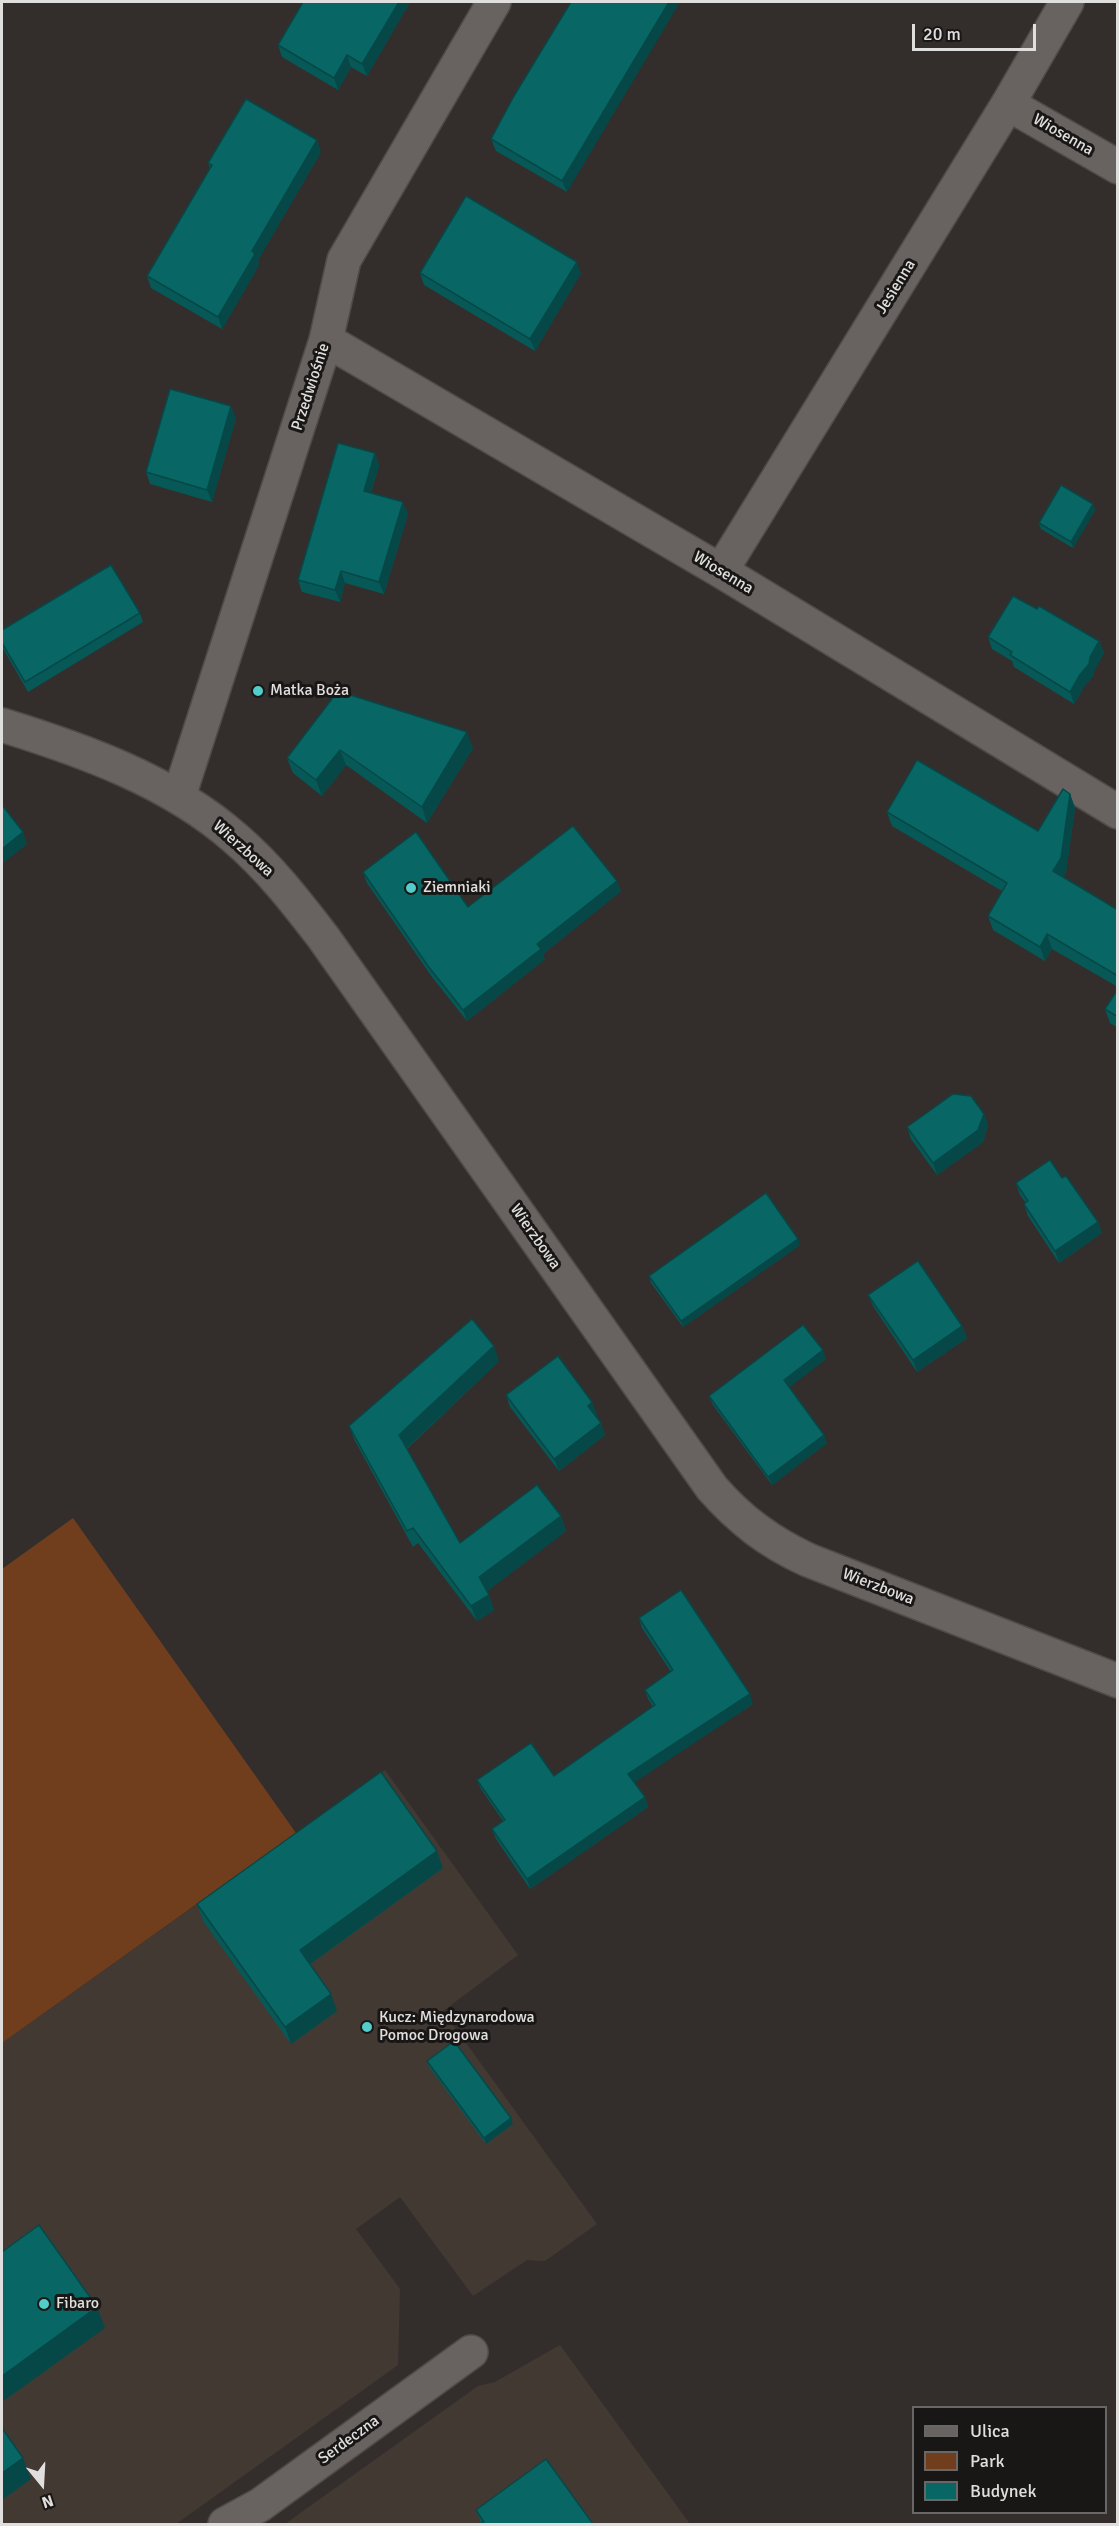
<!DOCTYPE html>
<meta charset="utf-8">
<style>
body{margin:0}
#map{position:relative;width:1119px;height:2526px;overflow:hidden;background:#332e2c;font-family:Signika,sans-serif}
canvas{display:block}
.frame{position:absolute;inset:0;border:3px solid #e1dfdd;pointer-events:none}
.legend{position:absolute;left:912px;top:2406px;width:195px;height:108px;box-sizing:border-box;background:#191716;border:2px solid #696766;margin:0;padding:8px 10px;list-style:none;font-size:18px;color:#e1dfdd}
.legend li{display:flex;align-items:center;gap:12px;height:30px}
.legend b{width:30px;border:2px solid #696766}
.north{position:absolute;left:12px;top:2454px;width:60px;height:60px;-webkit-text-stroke:4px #191716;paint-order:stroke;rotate:162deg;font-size:16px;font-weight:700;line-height:24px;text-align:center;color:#e1dfdd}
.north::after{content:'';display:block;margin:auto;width:21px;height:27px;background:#e1dfdd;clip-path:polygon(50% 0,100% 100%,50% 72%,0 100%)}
.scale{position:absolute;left:912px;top:24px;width:124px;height:27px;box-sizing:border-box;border:3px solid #e1dfdd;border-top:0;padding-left:8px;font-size:18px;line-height:21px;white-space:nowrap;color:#e1dfdd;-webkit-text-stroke:4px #191716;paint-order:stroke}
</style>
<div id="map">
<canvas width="1119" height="2526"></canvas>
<div class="frame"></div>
<ul class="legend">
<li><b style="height:8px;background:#686360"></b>Ulica</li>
<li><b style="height:16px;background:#703e1d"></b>Park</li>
<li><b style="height:16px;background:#086765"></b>Budynek</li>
</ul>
<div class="north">N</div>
<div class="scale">20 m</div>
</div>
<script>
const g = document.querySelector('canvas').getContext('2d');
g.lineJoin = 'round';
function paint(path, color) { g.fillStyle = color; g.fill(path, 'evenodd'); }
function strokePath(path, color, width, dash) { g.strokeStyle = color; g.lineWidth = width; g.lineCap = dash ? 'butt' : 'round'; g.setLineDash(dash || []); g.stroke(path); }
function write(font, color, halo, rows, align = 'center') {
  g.font = font + ' Signika,sans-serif'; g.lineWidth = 6; g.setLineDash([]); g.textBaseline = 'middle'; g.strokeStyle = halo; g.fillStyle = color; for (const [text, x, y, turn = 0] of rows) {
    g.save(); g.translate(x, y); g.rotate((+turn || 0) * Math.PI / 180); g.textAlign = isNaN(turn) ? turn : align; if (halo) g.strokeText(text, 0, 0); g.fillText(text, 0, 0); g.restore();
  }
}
const built = new Path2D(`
 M385 1770 518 1955 443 2011 597 2224 545 2261 527 2260 473 2296 400 2197 356 2229 400 2289 398 2365 176 2524H2V2043Z
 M560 2345 690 2524H285L478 2386 495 2382Z`);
const green = new Path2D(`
 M73 1518 296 1833 2 2043V1569Z`);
const minor = new Path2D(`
 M1008 104 1118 167
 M326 340 721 571 1118 812
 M721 571 1008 104 1067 2
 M2 725C83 750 170 781 235 838 269 867 296 902 323 937L712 1488C740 1520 769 1542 808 1560L1118 1681
 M179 796 326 340 344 260 494 2
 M225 2524 260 2505 471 2352`);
const wall = new Path2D(`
 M410 2 367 76 351 67 338 90 282 57 278 45Z
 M571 2 567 192 496 151 491 139Z
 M321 152 258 260 259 265 222 329 151 288 147 276 210 168 208 163Z
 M420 273H581L535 351 424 285Z
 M236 418 212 502 150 484 146 472Z
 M375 453 379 465 371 493 408 514 384 594 345 583 340 602 302 592 298 580Z
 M1093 504 1095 510 1073 548 1041 529 1039 523Z
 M1037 609 1099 641 1104 653 1095 669 1093 676 1083 688 1074 704 1014 667 1012 661 992 649 988 637Z
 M140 613 143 622 28 692 2 647V630Z
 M338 691 473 748 427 823 346 765 322 796 293 773 287 758Z
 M1070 794 1075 808 1066 872 1063 877 1118 910V987L1052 949 1045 961 993 930 988 916 1002 891 892 826 887 812 1038 831Z
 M363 872 468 907 621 891 543 954 545 959 467 1021 432 977 367 883Z
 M1118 989V1028L1110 1023 1105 1009Z
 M984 1114 988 1125 983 1142 937 1175 911 1139 907 1127Z
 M1062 1178 1098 1222 1102 1233 1059 1263 1028 1216 1024 1204 1026 1203 1020 1195 1016 1183Z
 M800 1245 683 1327 651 1283 649 1276Z
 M868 1295 962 1326 967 1338 917 1372 873 1306Z
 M826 1359 789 1387 827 1443 772 1485 713 1405 709 1396Z
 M499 1361 407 1449 460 1543 561 1516 566 1531 487 1591 494 1610 477 1621 418 1543 413 1547 355 1441 349 1426Z
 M506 1395 597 1414 595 1416 601 1423 605 1435 559 1471 510 1407Z
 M639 1618 753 1704 634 1782 645 1797 648 1807 530 1889 496 1839 492 1829 503 1821 481 1789 477 1780 554 1776 653 1707 648 1699 645 1690 671 1672 642 1628Z
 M443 1868 310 1964 337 2011 291 2044 203 1921 197 1904Z
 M427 2061 513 2124 486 2144 429 2067Z
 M476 2510 593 2524H481Z`);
const shadedWall = new Path2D(`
 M399 2H410L367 76 362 64Z
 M669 2H680L567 192 562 181Z
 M347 55 351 67 338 90 334 78Z
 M317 140 321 152 258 260 259 265 222 329 218 317 252 251Z
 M577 262 581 273 535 351 530 339Z
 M231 406 236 418 212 502 207 490Z
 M375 453 379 465 368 503 364 491Z
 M403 502 408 514 384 594 379 582Z
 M1093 504 1095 510 1073 548 1071 542Z
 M341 571 345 583 340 602 335 590Z
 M1099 641 1104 653 1095 669 1093 676 1083 688 1074 704 1070 692Z
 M467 732 473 748 427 823 422 807Z
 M340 750 346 765 322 796 316 780Z
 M1070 794 1075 808 1066 872 1058 885 1053 871Z
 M23 832 27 844 2 864V849Z
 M617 881 621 891 543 954 545 959 467 1021 463 1010 537 944Z
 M1047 934 1052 949 1045 961 1040 947Z
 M984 1114 988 1125 983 1142 937 1175 933 1163Z
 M1098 1222 1102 1233 1059 1263 1055 1251Z
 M798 1239 800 1245 683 1327 681 1321Z
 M962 1326 967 1338 917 1372 913 1360Z
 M494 1346 499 1361 405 1450 399 1435Z
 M823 1350 826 1359 787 1389 784 1380Z
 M592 1402 597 1414 592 1418 588 1406Z
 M601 1423 605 1435 559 1471 554 1459Z
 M824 1435 827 1443 772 1485 768 1477Z
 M561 1516 566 1531 485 1593 479 1577Z
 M489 1595 494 1610 477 1621 471 1606Z
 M750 1694 753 1704 632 1784 628 1774Z
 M645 1797 648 1807 530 1889 527 1879Z
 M437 1851 443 1868 306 1967 300 1950Z
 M331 1994 337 2011 291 2044 285 2027Z
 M511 2118 513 2124 486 2144 484 2138Z
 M97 2307 105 2328 2 2402V2376Z
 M23 2458 31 2479 2 2500V2473Z`);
const building = new Path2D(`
 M303 2H399L362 64 347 55 334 78 278 45Z
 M571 2H669L562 181 491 139 514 96Z
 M246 99 317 140 252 251 255 254 218 317 147 276 212 165 208 163Z
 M466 196 577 262 530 339 420 273Z
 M170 389 231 406 207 490 146 472Z
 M338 443 375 453 364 491 403 502 379 582 341 571 335 590 298 580Z
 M1061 485 1093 504 1071 542 1039 523Z
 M111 565 140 613 25 682 2 643V630Z
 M1013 596 1037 609 1039 606 1099 641 1090 657 1089 664 1079 676 1070 692 1010 655 1012 652 988 637Z
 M338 691 467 732 422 807 340 750 316 780 287 758Z
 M917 760 1038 831 1063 789 1070 794 1061 858 1053 871 1118 910V976L1047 934 1040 947 988 916 1007 883 887 812Z
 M2 805 23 832 2 849Z
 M573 826 617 881 537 944 541 949 463 1010 428 966 363 872 416 832 468 907Z
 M1118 989V1017L1105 1009Z
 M953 1094 971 1096 984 1114 978 1130 933 1163 907 1127Z
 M1050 1160 1062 1178 1066 1176 1098 1222 1055 1251 1024 1204 1028 1201 1016 1183Z
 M766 1193 798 1239 681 1321 649 1276Z
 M918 1261 962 1326 913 1360 868 1295Z
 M472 1319 494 1346 399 1435 460 1543 537 1485 561 1516 479 1577 489 1595 471 1606 413 1528 407 1531 349 1426Z
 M803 1325 823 1350 784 1380 824 1435 768 1477 709 1396Z
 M558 1356 592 1402 588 1406 601 1423 554 1459 506 1395Z
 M681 1590 750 1694 628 1774 645 1797 527 1879 492 1829 505 1820 477 1780 531 1743 554 1776 655 1705 645 1690 673 1670 639 1618Z
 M381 1772 437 1851 300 1950 331 1994 285 2027 197 1904Z
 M454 2041 511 2118 484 2138 427 2061Z
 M39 2225 97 2307 2 2376V2252Z
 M2 2428 23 2458 2 2473Z
 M546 2459 593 2524H480L484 2522 476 2510Z`);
const markers = [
 [258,691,6,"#53cdc9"],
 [411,888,6,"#53cdc9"],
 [367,2027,6,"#53cdc9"],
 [44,2304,6,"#53cdc9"]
];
const streetNames = [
 ["Wiosenna",1063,135,30],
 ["Jesienna",896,287,-58],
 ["Przedwiośnie",311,387,-72],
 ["Wiosenna",723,573,31],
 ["Wierzbowa",243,849,42],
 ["Wierzbowa",535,1237,55],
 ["Wierzbowa",878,1587,21],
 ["Serdeczna",349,2440,-36]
];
const poiNames = [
 ["Matka Boża",270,691],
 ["Ziemniaki",423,888],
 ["Kucz: Międzynarodowa",379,2018],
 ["Pomoc Drogowa",379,2036],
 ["Fibaro",56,2304]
];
paint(built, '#433933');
paint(green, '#703e1d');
strokePath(minor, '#4e4b48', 36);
strokePath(minor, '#686360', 33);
paint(wall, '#075957');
paint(shadedWall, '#064847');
paint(building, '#086765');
strokePath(building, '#064847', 1.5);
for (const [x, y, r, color] of markers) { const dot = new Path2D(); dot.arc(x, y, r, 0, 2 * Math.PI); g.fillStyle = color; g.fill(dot); strokePath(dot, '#191716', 2); }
write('16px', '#e1dfdd', '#191716', streetNames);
write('16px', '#e1dfdd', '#191716', poiNames, 'left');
</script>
